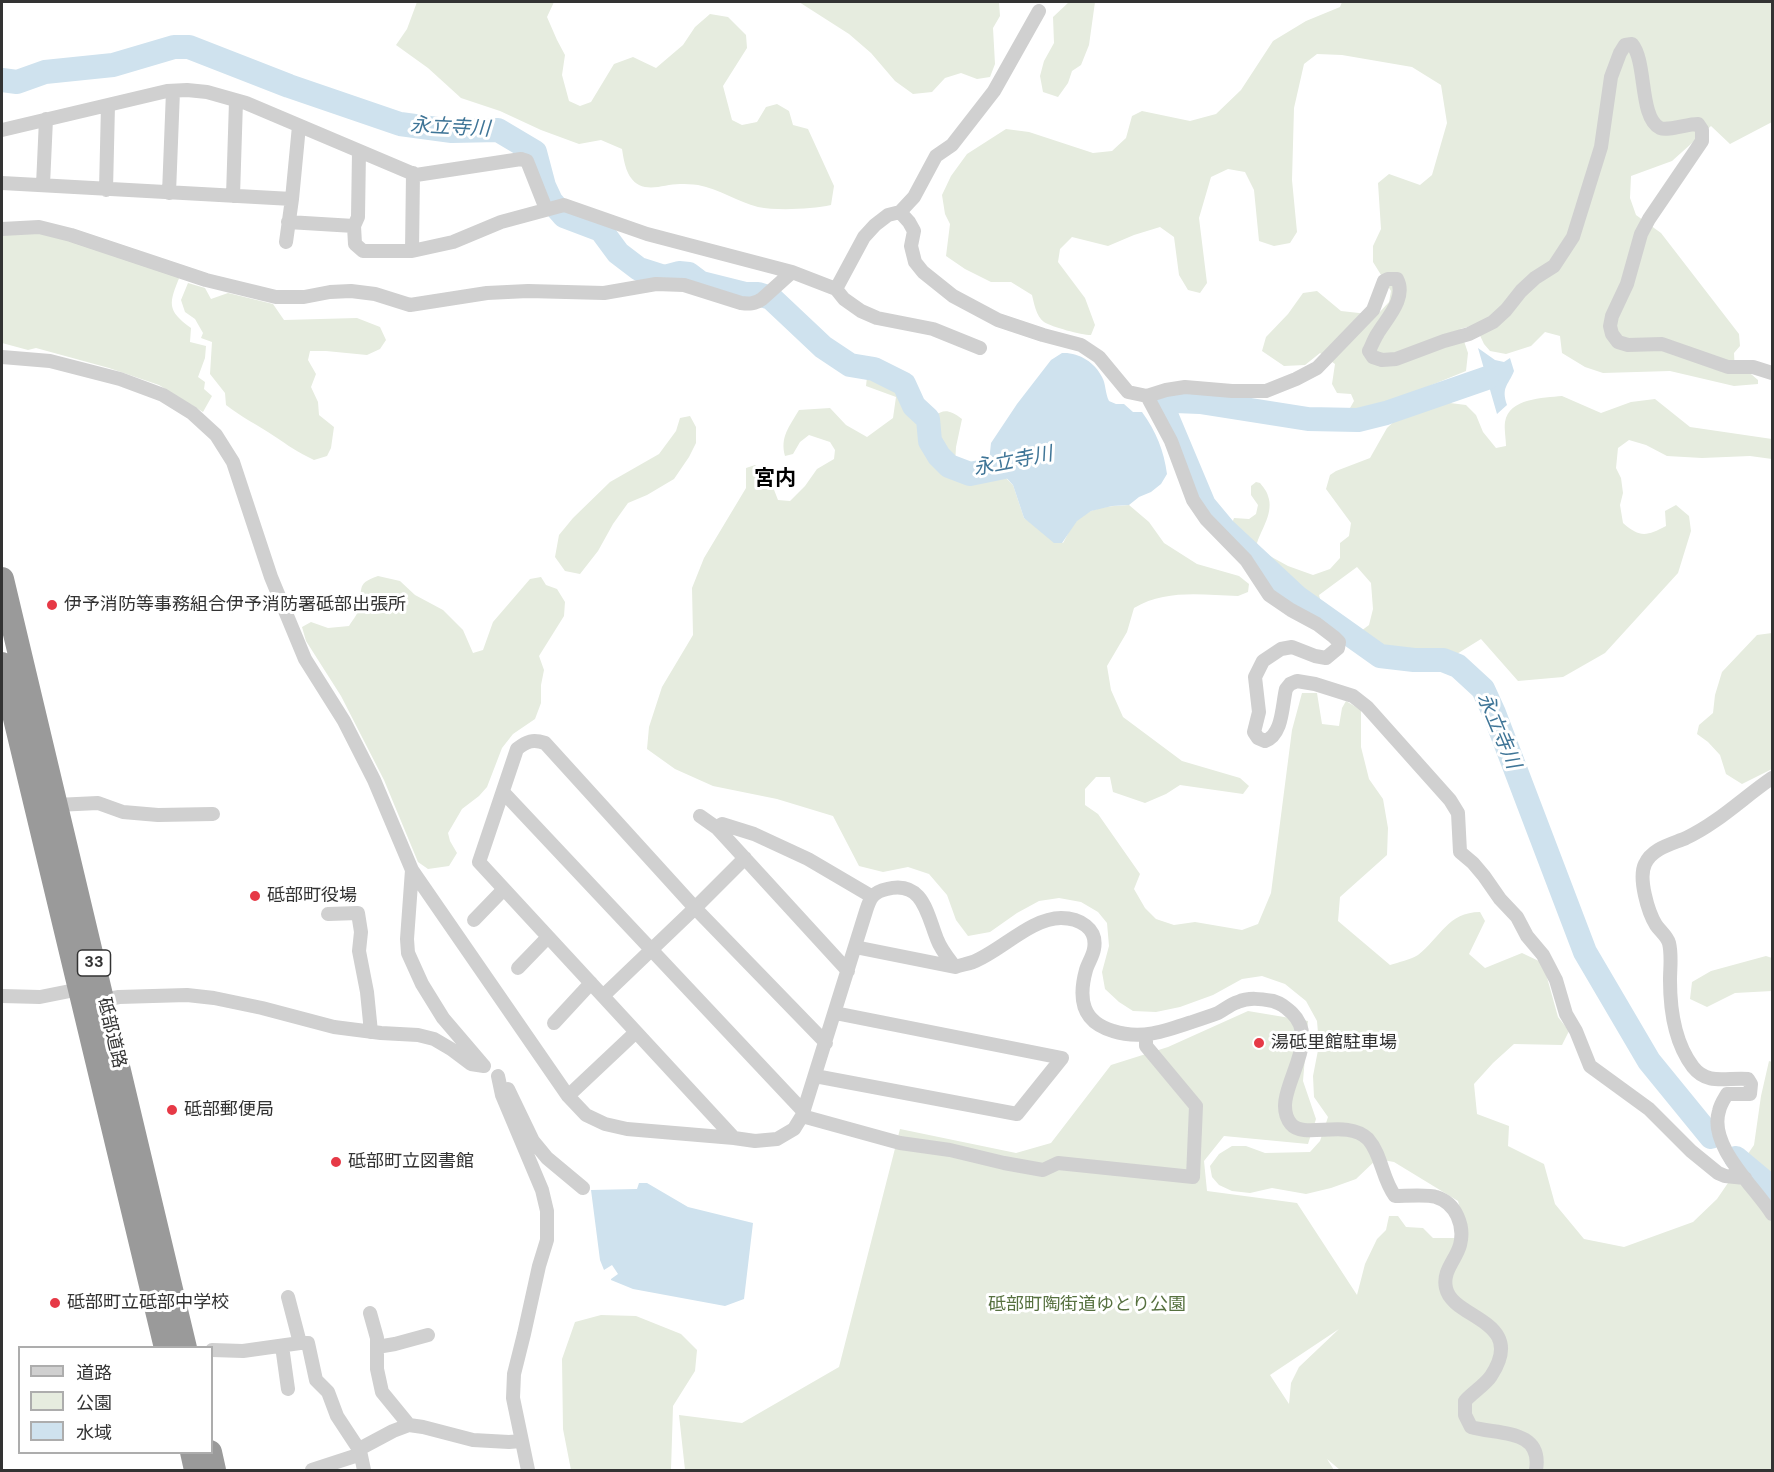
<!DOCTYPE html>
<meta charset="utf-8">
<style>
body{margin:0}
#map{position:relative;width:1774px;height:1472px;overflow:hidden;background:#fff;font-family:"DM Sans","Noto Sans JP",sans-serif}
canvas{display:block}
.frame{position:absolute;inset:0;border:3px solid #333;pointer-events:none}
.legend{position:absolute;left:18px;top:1346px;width:195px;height:108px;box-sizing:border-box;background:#fff;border:2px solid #adadad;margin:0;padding:8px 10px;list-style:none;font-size:18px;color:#333}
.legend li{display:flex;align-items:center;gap:12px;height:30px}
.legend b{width:30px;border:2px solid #adadad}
</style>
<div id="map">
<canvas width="1774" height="1472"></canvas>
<div class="frame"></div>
<ul class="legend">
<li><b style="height:8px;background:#d0d0d0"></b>道路</li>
<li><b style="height:16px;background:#e6ecdf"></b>公園</li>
<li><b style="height:16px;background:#cfe2ee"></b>水域</li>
</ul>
</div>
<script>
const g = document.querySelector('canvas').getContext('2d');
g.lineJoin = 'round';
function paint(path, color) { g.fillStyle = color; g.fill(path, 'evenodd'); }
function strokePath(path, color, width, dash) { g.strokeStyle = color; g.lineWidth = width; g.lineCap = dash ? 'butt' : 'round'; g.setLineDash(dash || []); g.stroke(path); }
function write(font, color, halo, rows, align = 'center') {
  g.font = font + ' "DM Sans","Noto Sans JP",sans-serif'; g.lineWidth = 6; g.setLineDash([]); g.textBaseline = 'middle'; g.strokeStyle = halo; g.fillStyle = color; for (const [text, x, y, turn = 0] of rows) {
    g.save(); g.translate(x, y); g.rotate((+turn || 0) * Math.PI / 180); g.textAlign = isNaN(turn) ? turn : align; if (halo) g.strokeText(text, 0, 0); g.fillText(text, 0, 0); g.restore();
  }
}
const green = new Path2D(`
 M417 2H554L547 17 557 40 565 55 562 75 569 101 580 106 591 102 614 64 633 57 656 68 683 45 695 27 710 14 728 17 746 35 747 48 723 86 732 120 742 125 757 122 766 107 777 104 789 111 793 125 808 129 834 186 831 205C812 209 778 211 758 207 738 202 720 189 698 185 692 184 685 184 680 184 666 184 652 191 639 185 626 178 624 161 622 149L601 140 579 144 541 130 500 111 461 98 428 68 396 45 407 29Z
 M799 2H999L1000 16 993 28 995 64 990 77 977 79 961 73 945 78 932 92 913 94 895 81 871 53 849 34Z
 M1069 2H1095L1089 45 1081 65 1072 71 1068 83 1058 97 1043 92 1040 76 1044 61 1054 43 1053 17Z
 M1342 2H1772V122L1730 144 1711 126 1672 161 1631 176 1630 198 1636 215 1661 233 1739 334 1740 346 1734 353 1735 373 1751 374 1758 380V384L1734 386 1670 371 1603 373 1585 367 1562 353 1560 336 1545 332 1531 346 1506 354 1490 351 1484 344 1475 325 1460 329 1468 353 1466 371 1380 406 1366 414 1350 413V408L1354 401 1351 394 1337 393 1332 384 1335 364 1320 353 1305 365 1284 366 1262 351 1266 337 1288 314 1303 293 1317 291 1341 311 1377 315 1389 302 1391 291 1373 262V246L1381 229 1378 183 1389 174 1420 185 1432 175 1447 123 1441 85 1412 67 1342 55 1317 54 1304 64 1294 108 1292 180 1297 232 1290 243 1274 246 1259 241 1254 190 1245 172 1228 169 1211 177 1199 218 1207 283 1200 293 1188 290 1179 275 1174 237 1160 227 1134 235 1108 246 1072 237 1060 249 1058 262 1085 298 1095 325 1091 335C1081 335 1052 327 1044 322 1036 316 1034 303 1032 295L1011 282H991L965 269 946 256 950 224 945 214 942 195 951 176 967 154 1006 129 1029 132 1093 153 1112 151 1126 138 1132 116 1142 111 1190 121 1216 114 1241 90 1273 41 1306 21 1340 7Z
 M37 231 180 276C169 303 166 310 191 328L190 342 206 346 205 358 198 377 205 382 204 389 212 396 203 412 159 385 109 368 36 348 28 350 2 343V232Z
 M188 283 205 288 211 299 228 293 273 304 284 320 357 318 380 327 386 340 380 349 367 355 326 351H310L308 360 316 374 311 387 318 402 319 415 334 427 331 448 327 456 314 460C297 452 289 446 274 436 258 425 241 417 226 405L225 393 210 374 212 342 201 338 203 333 195 319 185 312 181 300Z
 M867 377H879L903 387 918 419C940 422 938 400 962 419L956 447 955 464 968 479 989 474H1002L1013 485 1024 518 1063 543C1067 536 1070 529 1075 522 1088 507 1111 506 1129 505L1149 522 1164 543 1197 564 1239 576 1249 584 1248 592 1238 596C1202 595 1166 589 1134 608L1127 632 1107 666 1111 690 1123 717 1182 761 1240 778 1249 786 1243 794 1180 785 1166 794 1145 803 1113 792 1110 777H1096L1085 789V805L1098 814 1140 874 1134 889 1145 908 1156 919 1174 925 1195 922 1242 930 1258 924 1271 893 1292 730 1302 693H1317L1322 724 1339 726 1342 708 1346 701 1361 710V747L1369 779 1383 799 1388 828 1387 855 1340 897 1338 921 1390 965C1399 962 1410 960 1418 955 1440 938 1448 912 1480 912L1485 921 1469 954 1485 968 1522 953 1543 963 1558 1017 1569 1031 1562 1045 1514 1044 1493 1063 1474 1084 1477 1114 1509 1126 1508 1146 1544 1164 1555 1204 1584 1239 1624 1247 1693 1222 1717 1199 1754 1145 1761 1096 1769 1061 1772 1062V1470H1340L1327 1459 1334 1470H685L679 1415 742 1423 839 1367 900 1129 1016 1153 1051 1143 1111 1065 1168 1047 1248 1011 1308 1021 1303 1081 1316 1119 1308 1144 1224 1136 1204 1161 1207 1191 1297 1203 1357 1295 1365 1264 1377 1239 1386 1230 1389 1216H1398L1406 1227 1423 1228 1433 1238H1457L1462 1216 1458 1201 1394 1162 1377 1159 1356 1179 1331 1188 1306 1194 1272 1188 1250 1193 1232 1191 1219 1185 1212 1177 1210 1166 1219 1154 1232 1146H1246L1265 1153 1310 1152 1320 1141 1328 1117 1314 1097 1313 1076 1319 1045 1317 1021 1306 1001 1285 984 1262 976 1242 979 1213 995 1180 1007 1156 1012 1133 1011 1119 1002 1105 989 1102 972 1109 946 1107 923 1098 912 1081 902 1059 898 1039 901 1017 913 990 932 968 936 956 920 947 895 929 874 908 867 883 872 859 866 833 816 777 799 713 786 675 769 647 749 649 727 662 687 693 635 692 588 704 558 746 488V468L755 465 771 482 778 500 790 501 805 486 817 469 834 459 835 450 830 442 809 435 800 442 793 454 785 456C780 437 789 427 799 410L830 408 846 425 867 437 893 418 896 397 866 386ZM1339 1329 1299 1367 1291 1383 1289 1404 1270 1375Z
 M1562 396 1601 413 1631 402 1655 399 1690 427 1772 439V459L1750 456 1702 458 1667 456 1646 445 1629 440 1618 448 1616 468 1621 478 1623 493 1620 505 1623 523C1640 538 1647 536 1666 526L1665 511 1676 505 1689 516 1691 531 1678 573 1605 653 1563 677 1518 681 1481 639 1452 657 1421 660 1366 651 1358 640 1361 631 1369 625 1373 609 1371 583 1357 567 1319 595 1322 607 1332 611 1339 619 1338 626 1331 627 1309 615 1232 535 1231 526 1234 518 1249 519 1256 514 1258 505 1251 495V486L1256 482 1260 483C1263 487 1267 491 1268 496 1274 512 1262 528 1257 543L1259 550 1288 566 1313 575 1330 569 1340 558V543L1349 536 1351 523 1326 489 1330 475 1336 471 1370 458 1387 428 1404 412 1442 402 1466 405 1476 415 1483 432 1496 448 1506 446C1506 439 1504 429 1505 422 1509 398 1543 398 1562 396Z
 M690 416 696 427V443L689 457 674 479 647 495 628 503 613 524 598 551 580 574 565 571 555 557 559 535 573 518 610 482 659 454 676 431 680 418Z
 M378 576 400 581 415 595 443 610 463 630 473 653 483 650 493 622 530 579 541 577 546 585 557 589 565 602 564 616 539 656 544 670 541 685V703L535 719 513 734 502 748 487 787 479 796 462 809 448 833 450 841 457 853 449 866 428 869 418 862 384 780 341 696 306 641 302 627 311 622 328 628 349 626C352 621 357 615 359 609 364 590 354 584 378 576Z
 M1772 633V769L1742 784 1726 774 1720 755 1708 742 1697 734 1699 725 1713 713 1715 695 1722 672 1757 635Z
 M1766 956 1772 958V991L1735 993 1707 1007 1690 999 1692 982 1711 971Z
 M601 1315 636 1316 681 1334 697 1350 695 1371 673 1406 671 1470H571L563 1429 562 1359 575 1322Z`);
const water = new Path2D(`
 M1478 348 1495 360 1504 362 1510 358 1514 371C1508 386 1501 387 1507 405L1497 414Z
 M1062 353C1078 352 1095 362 1102 377 1106 384 1105 393 1109 401L1116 404H1124L1133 412H1142C1156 431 1164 451 1167 474L1161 484 1151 492 1139 497 1129 505 1112 506 1091 511 1077 521 1062 543H1054L1024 518 1013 485 1003 474H989L988 471 991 443 1017 404 1051 360Z
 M639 1183H647L688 1207 753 1223 744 1299 725 1306 633 1289 611 1280V1279L618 1274 612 1265 604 1270 600 1260 591 1190 637 1189Z`);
const river = new Path2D(`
 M2 80 17 82 45 72 113 65 174 47H189L289 86 400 124 452 131 498 130 535 152 544 186 551 201 564 216 601 230 618 253 639 269 664 277 679 273 689 274 701 283 745 294H758L771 298 823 347 850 365 874 369 904 384 914 406 928 419 930 441 939 456 949 466 970 474 1019 464
 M1162 404 1175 401 1200 402 1308 419 1358 420 1386 413 1487 378
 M1162 405 1204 505 1224 529 1297 597 1380 656 1414 660H1443L1458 666 1483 689 1494 713 1585 952 1649 1061 1711 1137
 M1736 1158 1772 1188`);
const street = new Path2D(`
 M2 130 167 91 187 90 207 92 246 103 416 175 521 159 527 161 546 209
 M359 151 358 217 354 226 355 244 363 251H412L453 242 501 222 564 205 647 234 792 272 836 289 844 299 861 311 877 318 933 329 980 348
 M2 183 292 199
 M43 185 46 119
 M106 190 108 105
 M169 193 173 91
 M233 196 236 101
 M900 212 909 222 914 231 911 246 915 262 923 272 953 296 998 320 1043 335 1081 345 1099 357 1128 392 1147 396 1166 390 1185 387 1232 391H1266L1296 379 1317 368 1373 310 1384 281 1388 279H1397C1407 298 1387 318 1378 333 1374 339 1372 345 1369 351L1373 357 1382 360 1396 359 1444 341 1469 334 1493 322 1506 310 1521 291 1535 278 1554 266 1573 237 1601 147 1611 77 1620 53 1625 45 1632 44C1647 62 1639 118 1660 128 1668 131 1687 124 1698 124L1702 130V141L1649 219 1641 234 1627 284 1612 316 1610 326 1612 334 1618 342 1628 345 1662 344 1728 367H1753L1772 373
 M288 222 354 226
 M2 229 39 227 71 235 206 280 276 297H304L330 292 351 291 375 294 410 305 487 293 528 291 604 293 656 284 684 285 741 303C749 304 755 304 762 299L792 272
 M286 242 292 199 299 126
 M412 251 413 173
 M836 289 864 237 875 225 888 215 900 212 914 197 936 156 952 145 994 91 1039 11
 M2 357 50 361 120 379 163 395 192 413 216 435 233 462 271 577 305 659 344 721 374 780 412 870 568 1096 586 1115 605 1124 627 1129 734 1138 755 1141 777 1139 794 1129 802 1116 866 911C870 898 873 892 887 889 923 880 927 914 937 939 941 950 948 958 955 967 961 965 967 964 973 962 1001 951 1031 918 1061 918 1079 918 1098 928 1094 949 1093 956 1088 963 1086 970 1078 999 1082 1022 1113 1031 1141 1040 1166 1031 1192 1022 1201 1019 1210 1016 1218 1013 1225 1009 1231 1004 1238 1002 1249 997 1261 999 1273 1001 1282 1004 1285 1007 1292 1013 1325 1045 1267 1095 1291 1124 1304 1140 1347 1118 1368 1139 1382 1155 1382 1179 1395 1196 1405 1196 1428 1194 1436 1197 1456 1203 1465 1226 1460 1245 1456 1260 1442 1271 1446 1288 1452 1319 1528 1320 1491 1376 1486 1384 1472 1393 1465 1401V1415L1471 1427C1497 1435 1543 1428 1536 1470
 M1147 396 1171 441 1193 500 1206 519 1246 560 1269 595 1291 610 1317 624 1334 637 1339 642 1338 648 1326 658 1315 656 1292 647 1281 649 1263 661 1255 677 1259 712 1254 732 1258 738 1265 741C1283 735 1282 705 1286 689L1290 684 1297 681 1315 684 1353 696 1367 707 1450 800 1458 813 1460 852 1473 863 1484 876 1500 899 1517 917 1527 936 1543 955 1556 980 1566 1014 1576 1031 1590 1066 1649 1109 1691 1151 1718 1173 1725 1176 1745 1178
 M1772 778C1744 797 1718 823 1686 838 1672 844 1652 848 1645 864 1638 878 1648 912 1656 925 1660 931 1667 936 1669 943 1672 955 1670 968 1670 980 1670 1010 1674 1042 1693 1067 1708 1086 1727 1077 1748 1079L1751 1084 1750 1094H1727C1724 1099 1720 1105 1719 1111 1708 1146 1755 1187 1772 1214
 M503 792 804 1112
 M56 805 98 803 123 812 158 815 213 814
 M700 816 717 828 848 971
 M717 828 722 824 754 834 808 859 871 896
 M412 870 407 939 408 953 422 984 443 1018 484 1066
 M328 914 358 913 361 932 359 951 367 992 371 1032
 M474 920 504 889
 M855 947 955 967
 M518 968 548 937
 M2 996 40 997 80 989 103 1000 119 997 187 995 214 998 262 1008 334 1027 381 1033 418 1035 434 1039 451 1049 471 1064 484 1066
 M603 996 695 908 745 858
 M554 1023 591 983
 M498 1076 502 1095 542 1190 547 1211V1240L539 1266 524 1334 514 1374 513 1398 528 1470
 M815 1076 1017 1114 1062 1058 835 1013
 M508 1089 533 1141 547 1158 583 1188
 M568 1096 636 1032
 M802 1116 900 1143 950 1150 1004 1163 1043 1170 1058 1163 1193 1177 1196 1106 1146 1046V1036
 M734 1138 479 862 517 749C527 741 533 739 545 743L695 908 826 1043
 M288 1297 300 1343
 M370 1313 377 1338V1369L382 1392 409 1425
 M282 1346 288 1389
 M377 1347 395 1344 428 1335
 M212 1350 243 1351 300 1343H308L316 1380 328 1392 337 1416 360 1451 364 1470
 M312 1470 355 1456 363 1447 393 1431 409 1425 423 1427 473 1440 509 1442 521 1441`);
const highway = new Path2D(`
 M2 579 185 1348
 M2 664 166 1348
 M192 1452 196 1470
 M210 1452 214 1470`);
const markers = [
 [52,605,6,"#e63946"],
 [255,896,6,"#e63946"],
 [1259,1043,6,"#e63946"],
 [172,1110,6,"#e63946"],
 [336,1162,6,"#e63946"],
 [55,1303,6,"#e63946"]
];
const shields = [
 [94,963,33]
];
const shieldNames = [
 ["33",94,963]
];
const poiNames = [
 ["伊予消防等事務組合伊予消防署砥部出張所",64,605],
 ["砥部町役場",267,896],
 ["湯砥里館駐車場",1271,1043],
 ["砥部郵便局",184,1110],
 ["砥部町立図書館",348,1162],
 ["砥部町立砥部中学校",67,1303]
];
const streetNames = [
 ["砥部道路",111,1033,77]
];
const parkNames = [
 ["砥部町陶街道ゆとり公園",1087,1305]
];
const waterNames = [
 ["永立寺川",450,128,3],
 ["永立寺川",1013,462,-11],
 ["永立寺川",1498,731,67]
];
const quarterNames = [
 ["宮内",775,479]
];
paint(green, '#e6ecdf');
paint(water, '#cfe2ee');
strokePath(river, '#cfe2ee', 24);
strokePath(street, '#d0d0d0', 14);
strokePath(highway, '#9a9a9a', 24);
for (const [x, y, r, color] of markers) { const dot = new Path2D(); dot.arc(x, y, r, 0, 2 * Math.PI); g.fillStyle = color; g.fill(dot); strokePath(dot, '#fff', 2); }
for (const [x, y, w] of shields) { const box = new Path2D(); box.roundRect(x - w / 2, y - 13, w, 26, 4.5); g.fillStyle = '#fff'; g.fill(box); strokePath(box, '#333', 1.5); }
write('bold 16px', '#333', null, shieldNames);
write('18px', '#333', '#fff', poiNames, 'left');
write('18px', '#333', '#fff', streetNames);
write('18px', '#56703f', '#fff', parkNames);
write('italic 20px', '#3f7597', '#fff', waterNames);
write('bold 21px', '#000', '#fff', quarterNames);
</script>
